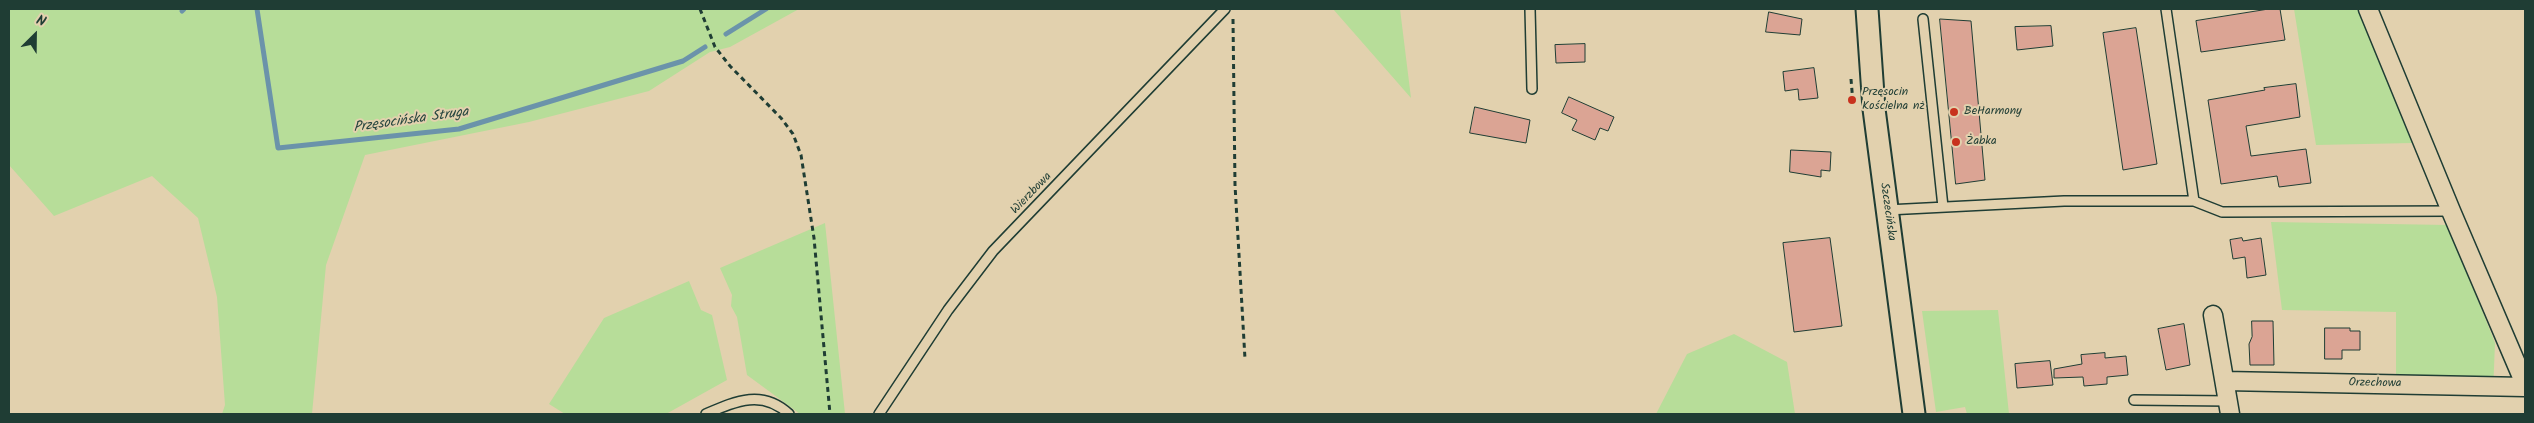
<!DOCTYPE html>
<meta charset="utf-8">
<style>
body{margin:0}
#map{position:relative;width:2534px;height:423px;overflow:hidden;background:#e2d1ae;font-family:Kalam,sans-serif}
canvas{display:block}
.frame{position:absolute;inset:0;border:10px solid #1f3d34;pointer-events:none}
.north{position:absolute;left:10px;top:10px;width:50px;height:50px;-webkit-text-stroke:4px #e2d1ae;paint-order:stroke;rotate:23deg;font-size:14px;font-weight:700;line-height:20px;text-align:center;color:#1f3d34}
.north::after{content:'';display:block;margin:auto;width:18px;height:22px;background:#1f3d34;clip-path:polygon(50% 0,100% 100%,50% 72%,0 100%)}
</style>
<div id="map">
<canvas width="2534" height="423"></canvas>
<div class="frame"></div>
<div class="north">N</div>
</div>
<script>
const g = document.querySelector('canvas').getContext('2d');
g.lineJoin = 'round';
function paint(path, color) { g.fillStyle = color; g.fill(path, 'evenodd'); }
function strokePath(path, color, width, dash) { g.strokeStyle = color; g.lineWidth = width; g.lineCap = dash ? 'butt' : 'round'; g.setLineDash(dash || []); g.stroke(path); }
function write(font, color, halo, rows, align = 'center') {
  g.font = font + ' Kalam,sans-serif'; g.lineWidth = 4; g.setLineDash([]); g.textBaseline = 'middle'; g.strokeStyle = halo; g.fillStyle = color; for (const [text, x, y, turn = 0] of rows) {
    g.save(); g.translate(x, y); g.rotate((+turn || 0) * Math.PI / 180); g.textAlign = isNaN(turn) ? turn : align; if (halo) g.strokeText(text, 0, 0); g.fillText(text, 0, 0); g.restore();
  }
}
const green = new Path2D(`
 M9 9H799L730 47 710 52 649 91 529 122 365 155 326 265 312 414H222L225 405 217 297 198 218 152 176 54 216 9 165Z
 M1333 9H1400L1411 98Z
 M2294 9H2361L2413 143 2316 145Z
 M2271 222 2448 225 2495 343 2493 393 2396 390V312L2282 310Z
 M825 223 845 414H800L747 375 737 317 731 306 732 295 720 268Z
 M689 281 701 310 712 315 727 380 666 414H565L549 404 604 318Z
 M1998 310 2009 414H1967L1965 407 1936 412 1922 311Z
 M1734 334 1787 362 1795 414H1656L1687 354Z`);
const stream = new Path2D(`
 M257 9 278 148 459 129 683 61 705 47
 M182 11 184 9
 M726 34 766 9`);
const building = new Path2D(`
 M2269 9H2280L2285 40 2201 52 2196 21Z
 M1769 12 1802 19 1800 35 1766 32Z
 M1940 19 1971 21 1985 180 1956 184Z
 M2051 26 2053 46 2017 50 2015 27Z
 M2136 28 2157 164 2123 170 2103 33Z
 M1585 44V62L1556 63 1555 45Z
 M1814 68 1818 98 1799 100 1798 89 1785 91 1783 72Z
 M2296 84 2300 117 2246 126 2251 156 2306 149 2311 183 2279 187 2277 176 2221 184 2208 100 2265 90 2264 88Z
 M1569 97 1614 117 1608 131 1600 128 1595 140 1572 130 1577 120 1562 113Z
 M1475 107 1530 120 1526 143 1470 133Z
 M1791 150 1831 152 1830 171 1821 170V177L1790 172Z
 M1830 238 1842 326 1794 332 1783 243Z
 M2242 238 2243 241 2261 238 2266 275 2247 278 2245 257 2233 259 2230 240Z
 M2252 321H2273L2274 365H2250L2249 344 2252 337Z
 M2184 324 2190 365 2166 370 2158 329Z
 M2325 328H2350V331H2360V350H2342V359H2325Z
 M2105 353V358L2126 356 2128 375 2107 377V384L2084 386 2083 377 2054 378V369L2082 364 2081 355Z
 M2050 361 2053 385 2017 388 2015 364Z`);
const path = new Path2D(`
 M700 9 715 47 730 66 781 118 793 134 801 155 814 238 830 414
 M1233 19 1235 185 1245 359
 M1851 79 1853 103`);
const service = new Path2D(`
 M1530 9 1532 89
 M2166 9 2194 201
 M1923 19 1943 207
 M1887 210 2064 201H2194L2222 212 2451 211
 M2134 400 2229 401
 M706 414C736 401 762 389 789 414
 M879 414 948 310 993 251 1225 9`);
const minor = new Path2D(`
 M2368 9 2451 211 2525 384
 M2213 315 2230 414
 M2225 381 2525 387`);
const tertiary = new Path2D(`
 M1867 9 1874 109 1914 414`);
const markers = [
 [1852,100,5,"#c8321e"],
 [1954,112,5,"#c8321e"],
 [1956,142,5,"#c8321e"]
];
const poiNames = [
 ["Przęsocin",1862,93],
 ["Kościelna nż",1862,107],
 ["BeHarmony",1964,112],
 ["Żabka",1966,142]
];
const streetNames = [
 ["Wierzbowa",1032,194,-46],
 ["Szczecińska",1887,212,82],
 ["Orzechowa",2375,384,1]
];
const waterNames = [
 ["Przęsocińska Struga",411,121,-8]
];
paint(green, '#b7dd99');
strokePath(stream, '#6b93aa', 5);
paint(building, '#dba494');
strokePath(building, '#1f3d34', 1);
strokePath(service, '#1f3d34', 12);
strokePath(minor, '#1f3d34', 21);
strokePath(tertiary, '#1f3d34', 25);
strokePath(path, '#1f3d34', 3, [5, 4]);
strokePath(service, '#e2d1ae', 9);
strokePath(minor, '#e2d1ae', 18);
strokePath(tertiary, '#e2d1ae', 21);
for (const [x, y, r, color] of markers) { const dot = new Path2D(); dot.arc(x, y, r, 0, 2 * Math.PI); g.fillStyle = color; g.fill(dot); strokePath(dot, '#e2d1ae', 2); }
write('12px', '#1f3d34', '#e2d1ae', poiNames, 'left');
write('12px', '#1f3d34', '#e2d1ae', streetNames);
write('italic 14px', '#25443e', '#e2d1ae', waterNames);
</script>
